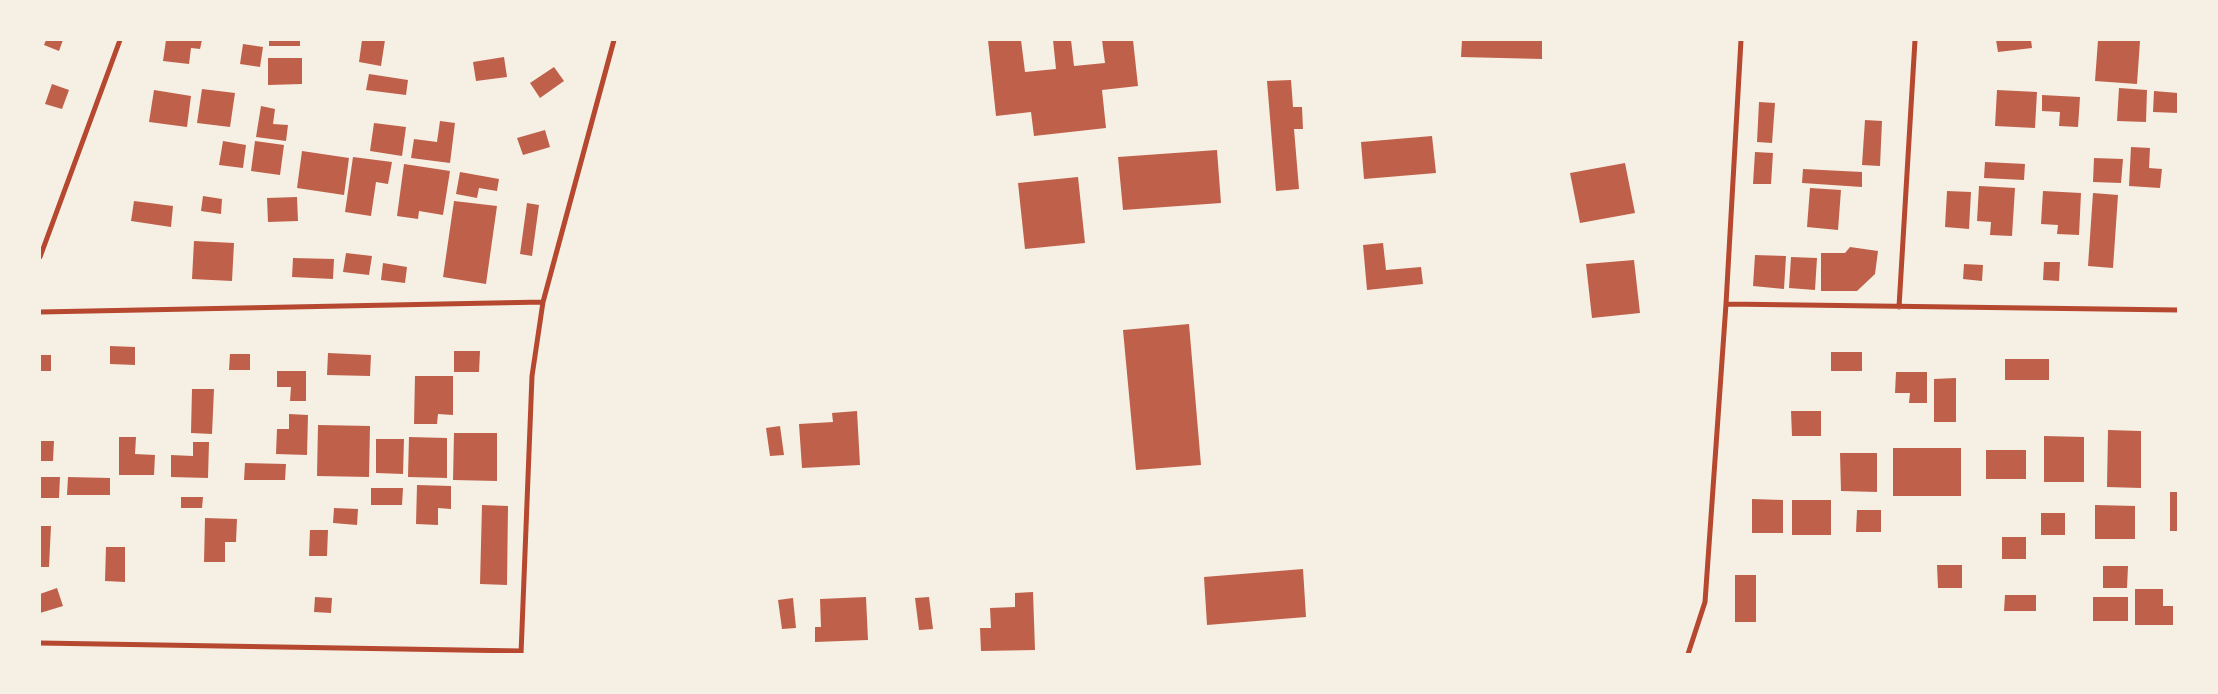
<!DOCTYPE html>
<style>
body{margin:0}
#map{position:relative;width:2218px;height:694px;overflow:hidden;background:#f6efe4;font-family:Rubik,sans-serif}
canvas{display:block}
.frame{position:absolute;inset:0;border:41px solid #f6efe4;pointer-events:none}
</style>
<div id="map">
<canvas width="2218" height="694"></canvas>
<div class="frame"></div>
</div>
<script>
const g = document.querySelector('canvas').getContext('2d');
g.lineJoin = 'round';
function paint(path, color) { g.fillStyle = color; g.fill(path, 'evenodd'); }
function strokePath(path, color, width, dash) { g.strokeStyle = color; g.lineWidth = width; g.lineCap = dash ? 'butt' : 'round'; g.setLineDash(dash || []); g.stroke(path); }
const building = new Path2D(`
 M46 40H63L59 51 44 45Z
 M166 40H202L200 49 191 48 189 64 163 61Z
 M269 40H300V46H269Z
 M362 40H385L381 66 359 62Z
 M988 40H1021L1025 72 1056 69 1053 40H1071L1074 66 1105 63 1102 40H1133L1138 86 1102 90 1106 128 1034 136 1031 112 996 116Z
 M1462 40H1542V59L1461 57Z
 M1996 40H2031L2032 48 1998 52Z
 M2098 40 2140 41 2137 84 2095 81Z
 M243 44 263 47 260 67 240 64Z
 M504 57 507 77 476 81 473 62Z
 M268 58H302V84L268 85Z
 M554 67 564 81 540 98 530 83Z
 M369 74 408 80 406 95 366 90Z
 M1291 80 1293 107H1302L1303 129H1294L1299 189 1276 191 1267 81Z
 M52 84 69 90 62 109 45 104Z
 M2119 88 2147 90 2146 122 2117 121Z
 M202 89 235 93 230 127 197 123Z
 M154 90 191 96 187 127 149 122Z
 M1997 90 2037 92 2035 128 1995 126Z
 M2154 91 2178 93V113L2153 112Z
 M2042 95 2080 97 2078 127 2059 126 2060 112 2042 111Z
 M1759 102 1775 103 1772 143 1757 142Z
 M261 106 275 109 273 124 288 125 286 141 256 137Z
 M1865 120 1882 121 1880 166 1862 165Z
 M440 121 455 123 450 163 411 158 414 139 437 142Z
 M374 123 406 127 402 156 370 151Z
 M545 130 550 147 523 155 517 138Z
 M1432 136 1436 173 1364 179 1361 142Z
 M223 141 246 145 243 168 219 165Z
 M255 141 284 145 280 175 251 171Z
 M2131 147 2150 148 2149 168 2162 169 2160 188 2129 186Z
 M1217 150 1221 203 1123 210 1118 157Z
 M302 151 349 158 344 195 297 188Z
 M1755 152 1773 153 1771 184H1753Z
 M353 157 392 162 388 184 376 182 371 216 345 212Z
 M2094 158 2123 159 2121 183 2093 182Z
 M1985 162 2025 164 2024 180 1984 178Z
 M1625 163 1635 213 1580 223 1570 173Z
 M404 164 450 171 443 215 419 211 418 219 397 216Z
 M1803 169 1862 172V187L1802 183Z
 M460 172 499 179 497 191 479 188 477 198 456 194Z
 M1078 177 1085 243 1025 249 1018 183Z
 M1979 186 2015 188 2012 236 1990 235 1991 222 1977 221Z
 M1810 188 1841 190 1838 230 1807 227Z
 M1947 191 1971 192 1969 229 1945 227Z
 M2043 191 2081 193 2079 235 2057 234 2058 225 2041 224Z
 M2093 193 2118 195 2113 268 2088 266Z
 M203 196 222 199 221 214 201 211Z
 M297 197 298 221 268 222 267 198Z
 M134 201 173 206 171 227 131 221Z
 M454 201 497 206 486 284 443 277Z
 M527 203 539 205 532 256 520 254Z
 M194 241 234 243 232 281 192 279Z
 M1383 243 1386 270 1421 267 1423 284 1367 290 1363 245Z
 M1850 247 1878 251 1875 274 1857 291H1821V253H1845Z
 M346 253 372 256 369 275 343 272Z
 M1755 255 1786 256 1784 289 1753 286Z
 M1791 257 1817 258 1815 290 1789 288Z
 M293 258 334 259 333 279 292 277Z
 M1634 260 1640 313 1592 318 1586 264Z
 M2044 262H2060L2059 281 2043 280Z
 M383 263 407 267 405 283 381 280Z
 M1964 264 1983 265 1982 281 1963 279Z
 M1189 324 1201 465 1136 470 1123 330Z
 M110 346 135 347V365L110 364Z
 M454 351H480L479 372H454Z
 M1831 352H1862V371H1831Z
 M328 353 371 355 370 376 327 375Z
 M230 354H250V370H229Z
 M40 355H51V371H40Z
 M2005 359H2049V380H2005Z
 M277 371H306V401H290L291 387H277Z
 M1896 372H1927V403H1909L1910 393H1895Z
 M415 376H453V415L438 414 437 424H414Z
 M1956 378V422H1934V379Z
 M192 389H214L212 434 191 433Z
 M857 411 860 465 802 468 799 424 833 422 832 413Z
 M1791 411H1821V436H1792Z
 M289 414 308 415 307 455 276 454 277 429H289Z
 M318 425 370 426 369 477 317 476Z
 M780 426 784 455 770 456 766 428Z
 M2108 430 2141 431V488L2107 487Z
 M454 433H497V481L453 480Z
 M2044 436 2084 437V482H2044Z
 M119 437H136L135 454 155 455 154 475H119Z
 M409 437 447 438V478L408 477Z
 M376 439H404L403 474 376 473Z
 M40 441H54L53 461H40Z
 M193 442H209L208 478 171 477V455L193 456Z
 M1893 448H1961V496H1893Z
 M1986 450H2026V479H1986Z
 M1840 453H1877V492L1841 491Z
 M245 463 286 464 285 480H244Z
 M40 477H60L59 498H40Z
 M68 477 110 478V495H67Z
 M417 485 451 486V509L438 508V525L416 524Z
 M371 488H403L402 505H371Z
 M2170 492H2178V531H2170Z
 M181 497H203L202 508H181Z
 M1752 499 1783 500V533H1752Z
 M1792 500H1831V535H1792Z
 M482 505 508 506 507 585 480 584Z
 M2095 505 2135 506V539H2095Z
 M334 508 358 509 357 525 333 523Z
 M1857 510H1881V532H1856Z
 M2041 513H2065V535H2041Z
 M205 518 237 519 236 542H225V562H204Z
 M40 526H51L49 567H40Z
 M310 530H328L327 556H309Z
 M2002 537H2026V559H2002Z
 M106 547H125V582L105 581Z
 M1937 565H1962V588H1938Z
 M2103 566H2128L2127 588H2103Z
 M1303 569 1306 617 1207 625 1204 577Z
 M1735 575H1756V622H1735Z
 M57 588 63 606 40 613V594Z
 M2135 589H2163V606H2173V625H2135Z
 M1033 592 1035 650 981 651 980 628H991L990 608 1015 607V593Z
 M2005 595H2036V611H2004Z
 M315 597 332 598 331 613 314 612Z
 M866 597 868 640 815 642V627H821L820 599Z
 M929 597 933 629 919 630 915 598Z
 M2093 597H2128V621H2093Z
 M793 598 796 628 782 629 778 600Z`);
const minor = new Path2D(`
 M40 257 120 40
 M1726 304 2178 310
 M1899 307 1915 40
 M40 312 543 302
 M40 643 521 651
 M521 654 532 376 543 302 614 40
 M1688 654 1705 602 1726 304 1741 40`);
paint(building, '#bf614a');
strokePath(minor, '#b5482f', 5);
</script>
